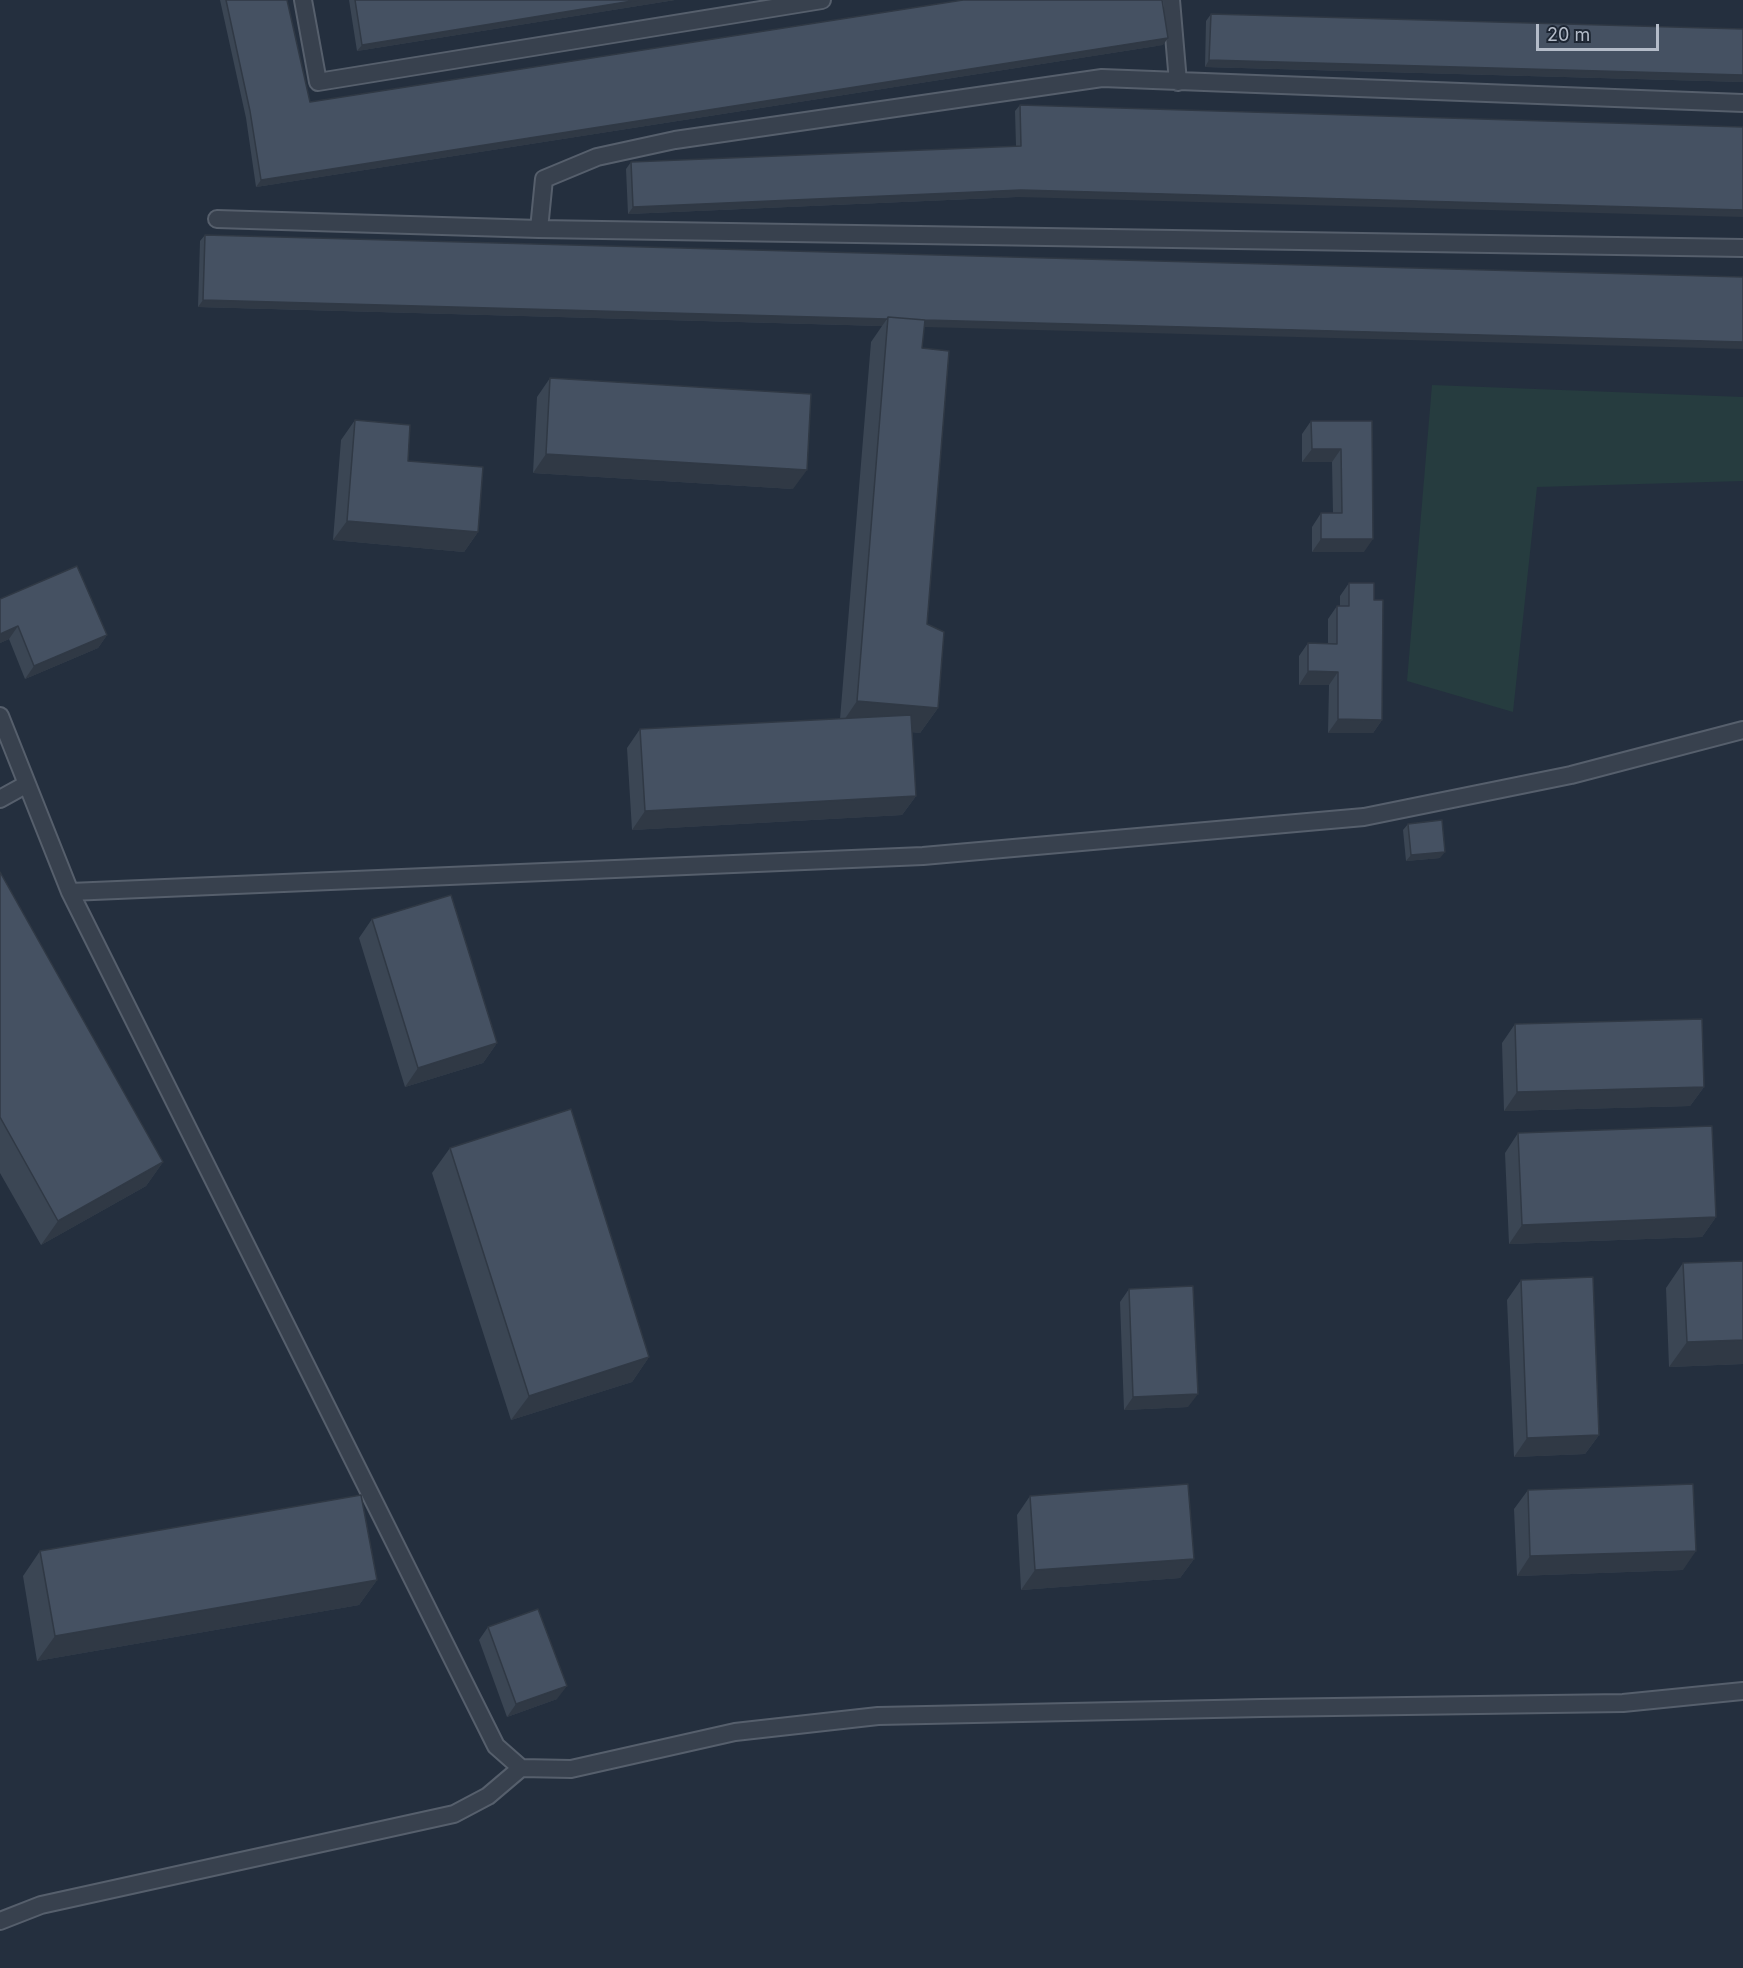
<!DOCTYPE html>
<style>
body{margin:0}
#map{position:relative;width:1743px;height:1968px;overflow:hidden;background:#242f3e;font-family:Inter,sans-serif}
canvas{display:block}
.scale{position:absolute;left:1536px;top:24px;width:123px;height:27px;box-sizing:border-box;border:3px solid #b4bcc9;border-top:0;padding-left:8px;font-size:18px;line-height:21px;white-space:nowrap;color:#b4bcc9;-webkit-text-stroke:4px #1d2633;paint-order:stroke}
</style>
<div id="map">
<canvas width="1743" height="1968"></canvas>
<div class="scale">20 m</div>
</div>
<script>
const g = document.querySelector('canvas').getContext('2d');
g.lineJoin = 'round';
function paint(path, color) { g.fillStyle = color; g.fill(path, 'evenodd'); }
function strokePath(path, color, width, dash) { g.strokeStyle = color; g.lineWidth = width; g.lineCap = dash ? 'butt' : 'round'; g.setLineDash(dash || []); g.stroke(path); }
const green = new Path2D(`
 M1432 385 1743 397V481L1537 487 1513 712 1407 681Z`);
const service = new Path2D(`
 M303 0 318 82 822 0
 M1171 0 1178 82
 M217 219 539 229 1743 248
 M539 229 544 179 597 157 675 140 1102 78 1743 103
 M0 716 70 892 496 1746 521 1768 571 1769 735 1732 878 1716 1262 1708 1623 1703 1743 1691
 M0 799 27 784
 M70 892 923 856 1364 817 1571 775 1743 730
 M0 1921 41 1905 454 1814 488 1796 521 1768`);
const wall = new Path2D(`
 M220 0H287L310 102 1163 45 256 187 246 118Z
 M349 0H675L357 51Z
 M1211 14 1743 29V82L1205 67 1206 21Z
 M1020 105 1743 127 1017 197 628 214 626 169 631 162 1016 146 1015 111Z
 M205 235 1743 277 924 327 922 348 927 624 938 708 920 733 912 732 916 796 902 815 632 830 627 748 640 729 840 719 871 342 882 326 198 307 200 241Z
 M550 378 793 489 533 473 537 397Z
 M355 420 408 461 478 532 464 552 333 540 341 440Z
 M1311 421H1372L1364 552H1312V527L1321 513H1333L1332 462H1302V434Z
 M1349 583 1374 600 1382 720 1373 733H1328L1329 685H1299V656L1308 643 1328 644V619L1337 606H1340V596Z
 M0 599 107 635 98 648 25 679 9 639 0 643Z
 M1408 824 1440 858 1406 861 1403 830Z
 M0 872 163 1162 146 1186 41 1245 0 1173Z
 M372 919 497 1043 483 1063 405 1087 359 938Z
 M1515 1024 1704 1087 1690 1106 1504 1111 1502 1043Z
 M1518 1133 1716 1217 1702 1237 1509 1244 1505 1153Z
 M450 1148 649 1357 632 1382 511 1420 432 1173Z
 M1683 1263 1743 1364 1669 1367 1666 1288Z
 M1521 1280 1599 1435 1585 1454 1514 1457 1507 1300Z
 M1129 1289 1188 1407 1124 1410 1120 1302Z
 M1528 1490 1683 1570 1517 1576 1514 1509Z
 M1030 1496 1194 1559 1180 1578 1021 1590 1017 1515Z
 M40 1551 377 1580 359 1605 37 1661 23 1576Z
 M488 1627 557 1699 507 1717 479 1640Z`);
const shadedWall = new Path2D(`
 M638 0H675L357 51 362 45Z
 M1168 38 1163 45 256 187 261 180Z
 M1209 60 1743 75V82L1205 67Z
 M1021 190 1743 210V217L1017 197 628 214 633 207Z
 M203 300 887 319 882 326 198 307Z
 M888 319 1743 342V349L887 326Z
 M1312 449H1341L1332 462H1302Z
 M546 454 807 470 793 489 533 473Z
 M347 521 478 532 464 552 333 540Z
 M1321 539H1373L1364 552H1312Z
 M18 626 9 639 0 643V634Z
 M107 635 98 648 25 679 34 666Z
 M1308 671 1338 672 1329 685H1299Z
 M857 701 938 708 920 733 840 726Z
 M1338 719 1382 720 1373 733H1328Z
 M916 796 902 815 632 830 645 811Z
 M1445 852 1440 858 1406 861 1411 855Z
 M497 1043 483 1063 405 1087 418 1068Z
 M1704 1087 1690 1106 1504 1111 1517 1092Z
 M163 1162 146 1186 41 1245 58 1221Z
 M1716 1217 1702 1237 1509 1244 1522 1225Z
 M1743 1340V1364L1669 1367 1687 1342Z
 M649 1357 632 1382 511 1420 529 1396Z
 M1198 1394 1188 1407 1124 1410 1133 1397Z
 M1599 1435 1585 1454 1514 1457 1527 1438Z
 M1696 1551 1683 1570 1517 1576 1530 1556Z
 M1194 1559 1180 1578 1021 1590 1035 1570Z
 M377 1580 359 1605 37 1661 55 1636Z
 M567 1686 557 1699 507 1717 516 1704Z`);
const building = new Path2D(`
 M226 0H287L310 102 963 0H1162L1168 38 261 180 250 111Z
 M355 0H638L362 45Z
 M1211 14 1743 29V75L1209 60Z
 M1020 105 1743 127V210L1021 190 633 207 631 162 1021 146Z
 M205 235 1743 277V342L925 320 888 317 887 319 203 300Z
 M888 317 925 320 922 348 949 351 927 624 944 632 938 708 857 701Z
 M550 378 811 394 807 470 546 454Z
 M355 420 410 425 408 461 483 467 478 532 347 521Z
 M1311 421H1372L1373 539H1321V513H1342L1341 449H1312Z
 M77 566 107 635 34 666 18 626 0 634V599Z
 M1349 583H1374V600H1383L1382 720 1338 719V672L1308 671V643L1337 644V606H1349Z
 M911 715 916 796 645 811 640 729Z
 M1442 820 1445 852 1411 855 1408 824Z
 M0 872 163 1162 58 1221 0 1117Z
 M451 895 497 1043 418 1068 372 919Z
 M1702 1019 1704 1087 1517 1092 1515 1024Z
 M571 1109 649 1357 529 1396 450 1148Z
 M1712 1126 1716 1217 1522 1225 1518 1133Z
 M1743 1261V1340L1687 1342 1683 1263Z
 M1593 1277 1599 1435 1527 1438 1521 1280Z
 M1193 1286 1198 1394 1133 1397 1129 1289Z
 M1188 1484 1194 1559 1035 1570 1030 1496Z
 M1693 1484 1696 1551 1530 1556 1528 1490Z
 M361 1495 377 1580 55 1636 40 1551Z
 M538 1609 567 1686 516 1704 488 1627Z`);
paint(green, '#263c3f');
strokePath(service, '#565f6c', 20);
strokePath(service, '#38414e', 16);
paint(wall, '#3b4654');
paint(shadedWall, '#303945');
paint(building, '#455162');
strokePath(building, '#303945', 1.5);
</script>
